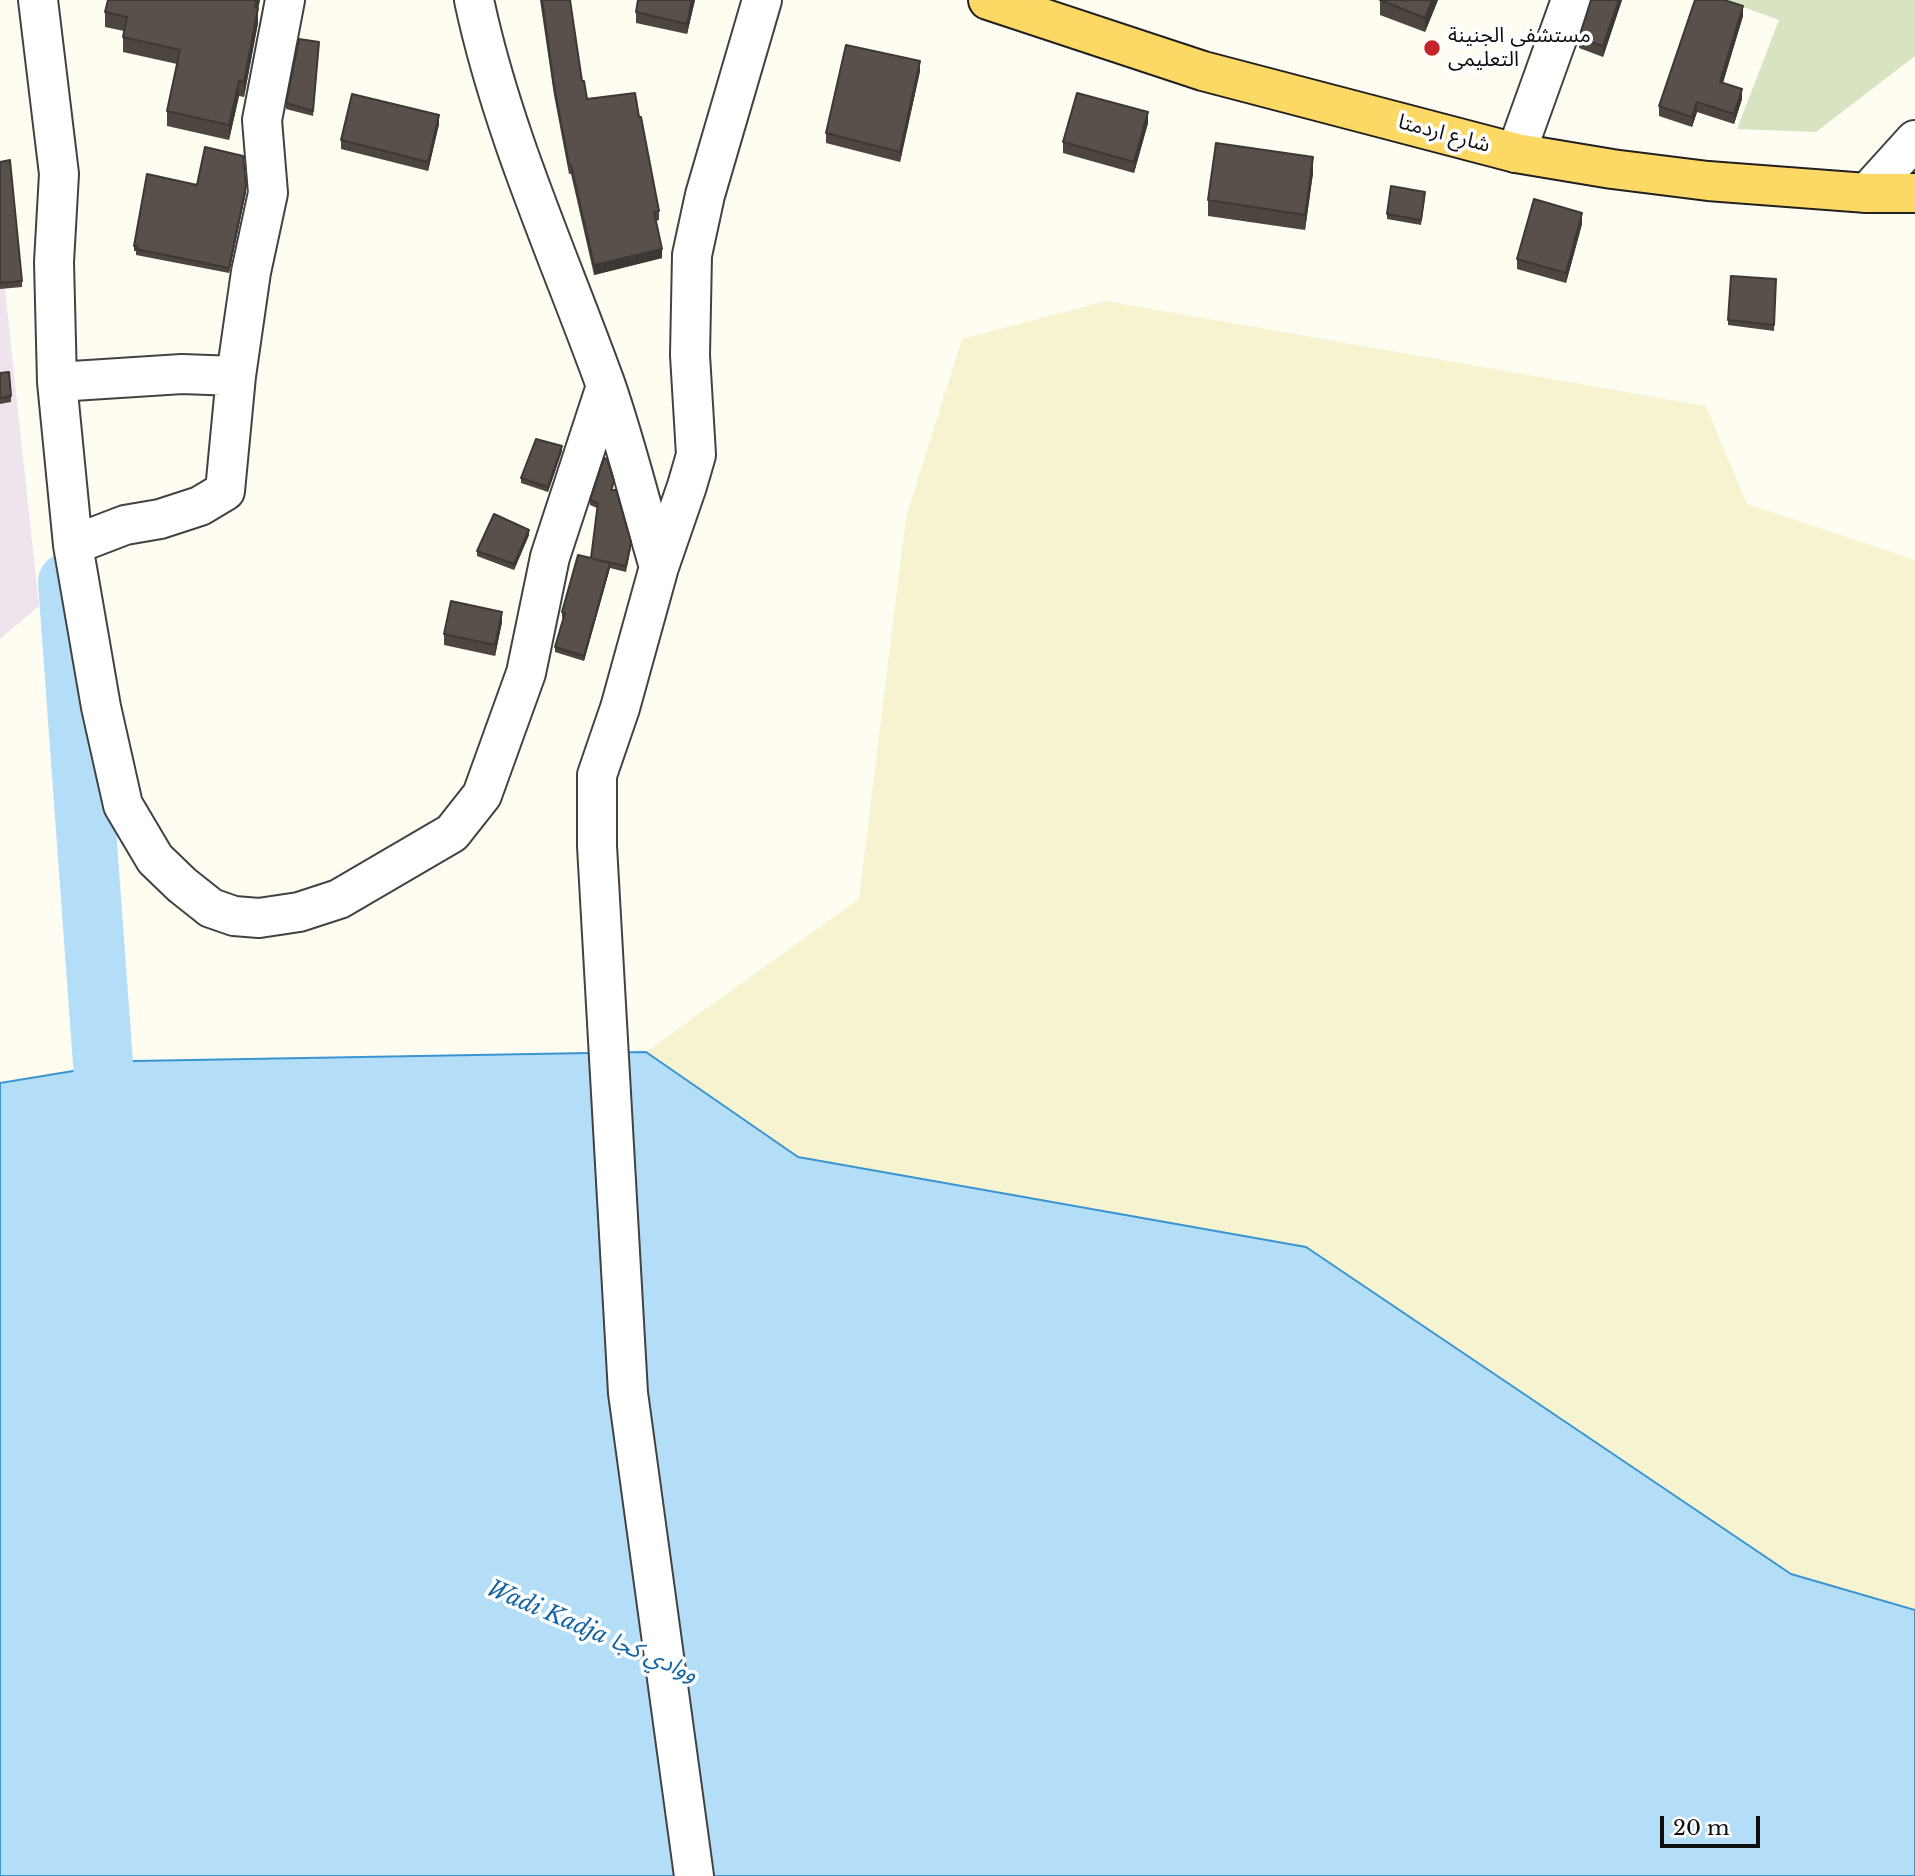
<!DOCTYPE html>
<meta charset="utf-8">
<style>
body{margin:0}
#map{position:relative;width:1915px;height:1876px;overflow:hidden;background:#fffcf2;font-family:"Libre Baskerville",serif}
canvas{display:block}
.scale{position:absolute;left:1660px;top:1816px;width:100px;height:32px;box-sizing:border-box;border:4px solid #0f0f0f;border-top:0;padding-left:9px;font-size:21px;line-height:24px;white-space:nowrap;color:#0f0f0f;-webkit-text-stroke:5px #fff;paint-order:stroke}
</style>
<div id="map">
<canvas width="1915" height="1876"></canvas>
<div class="scale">20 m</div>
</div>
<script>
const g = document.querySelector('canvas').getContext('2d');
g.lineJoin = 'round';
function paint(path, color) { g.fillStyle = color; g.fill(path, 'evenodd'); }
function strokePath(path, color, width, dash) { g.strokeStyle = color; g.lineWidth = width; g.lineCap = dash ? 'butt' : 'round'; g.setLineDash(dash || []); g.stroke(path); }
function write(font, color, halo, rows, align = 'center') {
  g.font = font + ' "Libre Baskerville","Noto Sans Arabic",serif'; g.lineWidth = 7; g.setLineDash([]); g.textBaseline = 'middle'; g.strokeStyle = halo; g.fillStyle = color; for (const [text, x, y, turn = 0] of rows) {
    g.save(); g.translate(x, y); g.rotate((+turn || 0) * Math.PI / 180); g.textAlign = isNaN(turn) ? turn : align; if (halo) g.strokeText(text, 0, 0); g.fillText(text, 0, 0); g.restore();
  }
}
const industrial = new Path2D(`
 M0 243 39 606 0 639Z`);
const farmland = new Path2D(`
 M1106 301 1706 406 1747 504 1915 560V1610L1791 1574 1306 1247 798 1157 646 1052 859 899 906 517 962 339Z`);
const cemetery = new Path2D(`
 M1724 0H1915V56L1816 132 1737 129 1779 20Z`);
const water = new Path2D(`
 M646 1052 798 1157 1306 1247 1791 1574 1915 1610V1876H0V1083L134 1061Z`);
const river = new Path2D(`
 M68 582 109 1146`);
const minor = new Path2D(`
 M38 0 59 174 54 262 57 382 73 545 101 707 123 805 155 859 182 885 211 908 234 916 259 918 299 912 339 899 452 833 482 795 526 673 550 557 606 386
 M474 0C502 132 559 256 605 383 626 443 641 506 659 567
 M1516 153 1571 0
 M1867 193 1915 140
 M236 376 251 272 268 193 262 120 285 0
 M57 382 182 374 236 376 225 491 200 506 160 519 125 525 73 545
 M694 1876 628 1393 597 846V775L620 708 659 567 687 486 696 455 690 355 692 255 705 195 762 0`);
const major = new Path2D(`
 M988 0 1203 71 1516 153 1612 169 1708 181 1867 193H1915`);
const wall = new Path2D(`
 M108 0H260L258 8V23L244 97 239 96 229 140 167 126V111L177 64 123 52V37L124 31 105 27V12Z
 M540 0H570L582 81 587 99 639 117 659 211V220L656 221 662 258 594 275 571 174H569L554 95Z
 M638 0H695L687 34 636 23V12Z
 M1380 0H1438L1425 32 1380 15Z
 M1591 0H1622L1603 57 1579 48V38Z
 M1743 16 1723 83 1742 99 1734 124 1697 112 1692 127 1659 116V106Z
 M319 47 313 116 286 109V103Z
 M920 71 900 162 826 143V133Z
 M1148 123 1134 173 1063 153V142Z
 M439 124 428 171 341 149V140Z
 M0 162 22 281V287L0 289Z
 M1313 173 1305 230 1208 216V200Z
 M197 185 246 192 229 273 136 255V251H134V246Z
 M1425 197 1421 225 1387 219V214Z
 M1582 224 1566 283 1517 269V259Z
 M1776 279 1774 331 1728 325V320Z
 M0 373 11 396V402L0 404Z
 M562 451 548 492 521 483V478Z
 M614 486 612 490 631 548 626 572 610 568 584 661 555 652V647L563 618 562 617V612L591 558 597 508 590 505V500Z
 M529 535 514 570 477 556V551Z
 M502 622 495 656 444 645V634Z`);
const shadedWall = new Path2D(`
 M256 0H260L255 22V7Z
 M692 0H695L687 34V24Z
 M1432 0H1438L1425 32V18Z
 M1619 0H1622L1603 57V46Z
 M1743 6V16L1720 92V82Z
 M258 8V23L244 97V82Z
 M920 61V71L900 162V152Z
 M239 81V96L229 140V125Z
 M1742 89V99L1734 124V114Z
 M1697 102V112L1692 127V117Z
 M1148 112V123L1134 173V162Z
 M439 115V124L428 171V162Z
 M1313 157V173L1305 230V215Z
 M246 186V192L229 273V268Z
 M1582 213V224L1566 283V273Z
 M662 249V258L594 275V265Z
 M562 446V451L548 492V487Z
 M529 530V535L514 570V564Z
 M610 563V568L584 661V656Z
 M502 612V622L495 656V645Z`);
const building = new Path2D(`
 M108 0H256L255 7 258 8 244 82 239 81 229 125 167 111 180 50 123 37 127 17 105 12Z
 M542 0H570L582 81H584L587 99 635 93 639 117H641L659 211 654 212 662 249 594 265 571 165H569L554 86Z
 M638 0H692L687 24 636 12Z
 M1380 0H1432L1425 18Z
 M1591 0H1619L1603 46 1579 38Z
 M1695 0H1724L1743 6 1720 82 1742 89 1734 114 1697 102 1692 117 1659 106Z
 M299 39 319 42 313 111 286 103Z
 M846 45 920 61 900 152 826 133Z
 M1077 93 1148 112 1134 162 1063 142Z
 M352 94 439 115 428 162 341 140Z
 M1216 143 1313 157 1305 215 1208 200Z
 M205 147 243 156 246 186 229 268 136 249 137 246H134L147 174 197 185Z
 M10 160 22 281 0 283V162Z
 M1391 186 1425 192 1421 220 1387 214Z
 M1534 199 1582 213 1566 273 1517 259Z
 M1731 276 1776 279 1774 325 1728 320Z
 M9 372 11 396 0 398V373Z
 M536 439 562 446 548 487 521 478Z
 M604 458 607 459 614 481 611 490H616L631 542 626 566 593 559 610 563 584 656 555 647 565 613 562 612 578 555 591 558 598 503 590 500Z
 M494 514 529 530 514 564 477 551Z
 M451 601 502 612 495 645 444 634Z`);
const markers = [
 [1432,48,9,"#c52229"]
];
const poiNames = [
 ["مستشفي الجنينة",1448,36],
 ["التعليمى",1448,60]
];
const streetNames = [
 ["شارع اردمتا",1444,134,15]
];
const waterNames = [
 ["Wadi Kadja ووادي كجا",592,1632,23]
];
paint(industrial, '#ede4ee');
paint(farmland, '#f6f3d0');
paint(cemetery, '#d7e3c1');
paint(water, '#b4def8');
strokePath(water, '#3994d2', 2);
strokePath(river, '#b4def8', 60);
strokePath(minor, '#424242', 42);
strokePath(major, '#202020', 42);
strokePath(minor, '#fff', 38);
strokePath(major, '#fcd864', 38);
paint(wall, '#4c4540');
paint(shadedWall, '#3e3834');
paint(building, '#58504b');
strokePath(building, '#3e3834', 2);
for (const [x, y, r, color] of markers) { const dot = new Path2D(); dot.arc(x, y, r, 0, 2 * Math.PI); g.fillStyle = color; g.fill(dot); strokePath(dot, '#fff', 2.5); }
write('21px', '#0f0f0f', '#fff', poiNames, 'left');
write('21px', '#0f0f0f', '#fff', streetNames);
write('italic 23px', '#1365a6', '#fff', waterNames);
</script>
